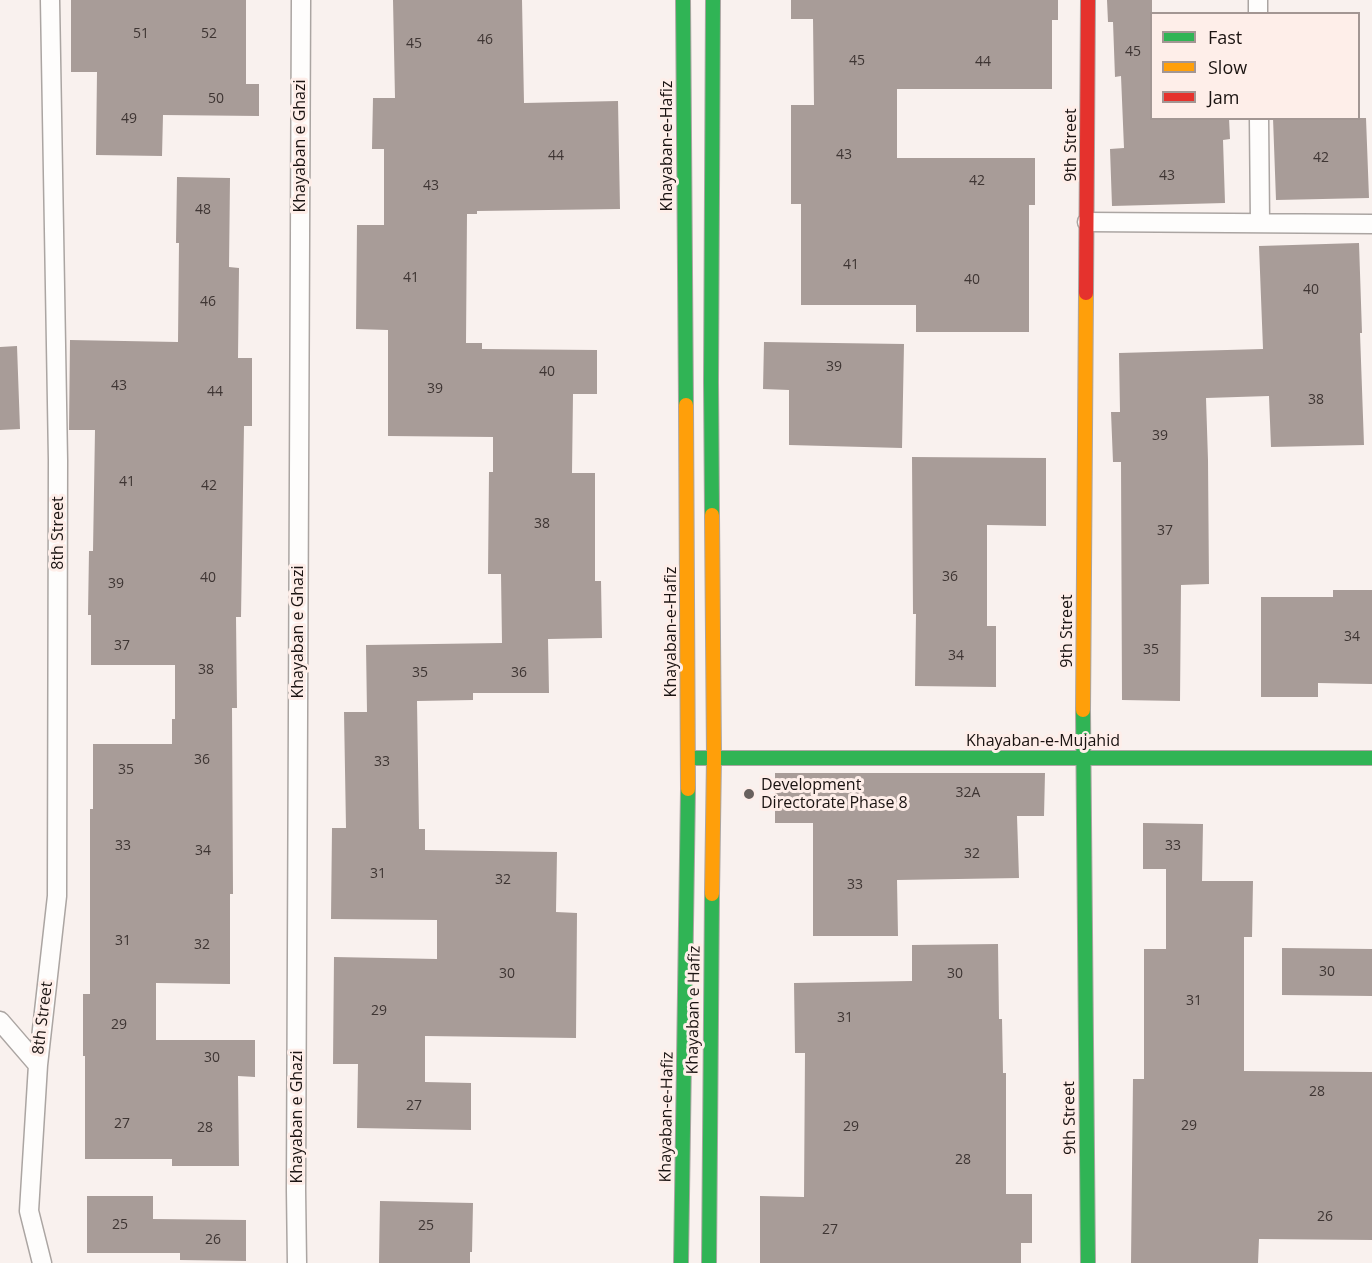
<!DOCTYPE html>
<style>
body{margin:0}
#map{position:relative;width:1372px;height:1263px;overflow:hidden;background:#f9f1ee;font-family:"Open Sans",sans-serif}
canvas{display:block}
.legend{position:absolute;left:1150px;top:12px;width:210px;height:108px;box-sizing:border-box;background:#feeee9;border:2px solid #a39693;margin:0;padding:8px 10px;list-style:none;font-size:18px;color:#1a1311}
.legend li{display:flex;align-items:center;gap:12px;height:30px}
.legend b{width:30px;border:2px solid #a39693}
</style>
<div id="map">
<canvas width="1372" height="1263"></canvas>
<ul class="legend">
<li><b style="height:8px;background:#30b455"></b>Fast</li>
<li><b style="height:8px;background:#ff9f0a"></b>Slow</li>
<li><b style="height:8px;background:#e5322d"></b>Jam</li>
</ul>
</div>
<script>
const g = document.querySelector('canvas').getContext('2d');
g.lineJoin = 'round';
function paint(path, color) { g.fillStyle = color; g.fill(path, 'evenodd'); }
function strokePath(path, color, width, dash) { g.strokeStyle = color; g.lineWidth = width; g.lineCap = dash ? 'butt' : 'round'; g.setLineDash(dash || []); g.stroke(path); }
function write(font, color, halo, rows, align = 'center') {
  g.font = font + ' "Open Sans",sans-serif'; g.lineWidth = 6; g.setLineDash([]); g.textBaseline = 'middle'; g.strokeStyle = halo; g.fillStyle = color; for (const [text, x, y, turn = 0] of rows) {
    g.save(); g.translate(x, y); g.rotate((+turn || 0) * Math.PI / 180); g.textAlign = isNaN(turn) ? turn : align; if (halo) g.strokeText(text, 0, 0); g.fillText(text, 0, 0); g.restore();
  }
}
const building = new Path2D(`
 M71 0H246V84H259V116L163 115 162 156 96 155 97 72H71Z
 M393 0H522L524 103 618 101 620 209 477 211V214H467L466 343H482V349L597 350V394H573L572 473H595V581H601L602 638 548 639 549 693H473V700L417 701 419 829H425V850L557 852 556 912 577 913 576 1038 425 1036V1082L471 1083V1130L357 1128 358 1064H333L334 957 437 959V920L331 919 332 828H346L344 712H367L366 645 502 643 501 574H488L489 472H493V437L388 436V330L356 329 357 225H384V149H372L373 98H395Z
 M791 0H1058V20H1052V89H897V158H1035V205H1029V332H916V305H801V204H791V105H814L813 19H791Z
 M1107 0H1152V118H1229L1230 139 1223 140 1225 203 1112 206 1110 149 1124 148 1121 76 1115 77 1113 22H1108Z
 M1273 118H1366L1369 198 1276 200Z
 M177 177 230 178 229 267 239 268 238 358H252V426H244L241 617H236L237 708H232L233 894H230V984L156 983V1040H255V1077L238 1076 239 1166H172V1159H85V1056H83V994H90V809H93V744H172V719H175V665H91V615H88L89 551H93L95 430H69L70 340 178 342 179 243H176Z
 M1359 243 1362 333H1360L1364 445 1271 447 1269 396 1206 398 1208 460 1209 584 1181 585 1180 701 1122 700 1121 462H1113L1111 412H1120L1119 353 1263 349 1259 246Z
 M764 342 904 344 902 448 789 445V390L763 389Z
 M17 346 20 429 0 430V347Z
 M912 457 1046 458V526L987 525V626H996V687L915 686 916 614H913Z
 M1333 590H1372V684L1318 683V697H1261V597H1333Z
 M775 773H1045L1044 816H1017L1019 878 897 880 898 936H813V823H775Z
 M1143 823 1203 824 1202 881H1253L1252 937H1244V1071L1372 1072V1240L1259 1239 1258 1263H1131L1133 1079H1144V949H1166V869H1143Z
 M998 944 999 1019H1002L1003 1073H1006V1194H1032V1243H1021V1263H760V1196L804 1197 805 1053H795L794 983 912 981V945Z
 M1282 948 1372 949V996L1282 995Z
 M87 1196H153V1219L246 1220V1261L180 1260V1253H87Z
 M380 1201 473 1203 472 1252H470V1263H379Z`);
const street = new Path2D(`
 M1258 0V14
 M1259 118 1260 223
 M1087 222 1372 224
 M0 1021 38 1065
 M42 1263 29 1211 38 1065 57 896 58 460 50 0
 M297 1263 296 1190 301 0`);
const fast = new Path2D(`
 M683 0 686 405
 M712 515 711 382 713 0
 M1083 710 1088 1263
 M694 758H1372
 M681 1263 688 789
 M709 1263 712 894`);
const slow = new Path2D(`
 M686 405 688 789
 M712 515 714 757 712 894
 M1083 710 1086 293`);
const jam = new Path2D(`
 M1086 293 1088 0`);
const markers = [
 [749,794,6,"#68615e"]
];
const numberNames = [
 ["51",141,34],
 ["52",209,34],
 ["46",485,40],
 ["45",414,44],
 ["45",1133,52],
 ["45",857,61],
 ["44",983,62],
 ["50",216,99],
 ["49",129,119],
 ["43",844,155],
 ["44",556,156],
 ["42",1321,158],
 ["43",1167,176],
 ["42",977,181],
 ["43",431,186],
 ["48",203,210],
 ["41",851,265],
 ["41",411,278],
 ["40",972,280],
 ["40",1311,290],
 ["46",208,302],
 ["39",834,367],
 ["40",547,372],
 ["43",119,386],
 ["39",435,389],
 ["44",215,392],
 ["38",1316,400],
 ["39",1160,436],
 ["41",127,482],
 ["42",209,486],
 ["38",542,524],
 ["37",1165,531],
 ["36",950,577],
 ["40",208,578],
 ["39",116,584],
 ["34",1352,637],
 ["37",122,646],
 ["35",1151,650],
 ["34",956,656],
 ["38",206,670],
 ["35",420,673],
 ["36",519,673],
 ["36",202,760],
 ["33",382,762],
 ["35",126,770],
 ["32A",968,793],
 ["33",123,846],
 ["33",1173,846],
 ["34",203,851],
 ["32",972,854],
 ["31",378,874],
 ["32",503,880],
 ["33",855,885],
 ["31",123,941],
 ["32",202,945],
 ["30",1327,972],
 ["30",507,974],
 ["30",955,974],
 ["31",1194,1001],
 ["29",379,1011],
 ["31",845,1018],
 ["29",119,1025],
 ["30",212,1058],
 ["28",1317,1092],
 ["27",414,1106],
 ["27",122,1124],
 ["29",1189,1126],
 ["29",851,1127],
 ["28",205,1128],
 ["28",963,1160],
 ["26",1325,1217],
 ["25",120,1225],
 ["25",426,1226],
 ["27",830,1230],
 ["26",213,1240]
];
const streetNames = [
 ["9th Street",1071,145,-90],
 ["Khayaban e Ghazi",300,146,-90],
 ["Khayaban-e-Hafiz",667,146,-90],
 ["8th Street",58,533,-90],
 ["9th Street",1067,631,-90],
 ["Khayaban e Ghazi",298,632,-90],
 ["Khayaban-e-Hafiz",671,632,-90],
 ["Khayaban-e-Mujahid",1043,741],
 ["Khayaban e Hafiz",694,1010,-89],
 ["8th Street",43,1018,-83],
 ["Khayaban e Ghazi",297,1117,-90],
 ["Khayaban-e-Hafiz",667,1117,-89],
 ["9th Street",1070,1118,-91]
];
const poiNames = [
 ["Development",761,785],
 ["Directorate Phase 8",761,803]
];
paint(building, '#a89c98');
strokePath(street, '#aba5a2', 21);
strokePath(fast, '#aba5a2', 16);
strokePath(slow, '#aba5a2', 16);
strokePath(jam, '#aba5a2', 16);
strokePath(street, '#fefdfc', 18);
strokePath(fast, '#30b455', 14);
strokePath(slow, '#ff9f0a', 14);
strokePath(jam, '#e5322d', 14);
for (const [x, y, r, color] of markers) { const dot = new Path2D(); dot.arc(x, y, r, 0, 2 * Math.PI); g.fillStyle = color; g.fill(dot); strokePath(dot, '#feeee9', 2); }
write('14px', '#3e3533', null, numberNames);
write('16px', '#1a1311', '#feeee9', streetNames);
write('16px', '#1a1311', '#feeee9', poiNames, 'left');
</script>
